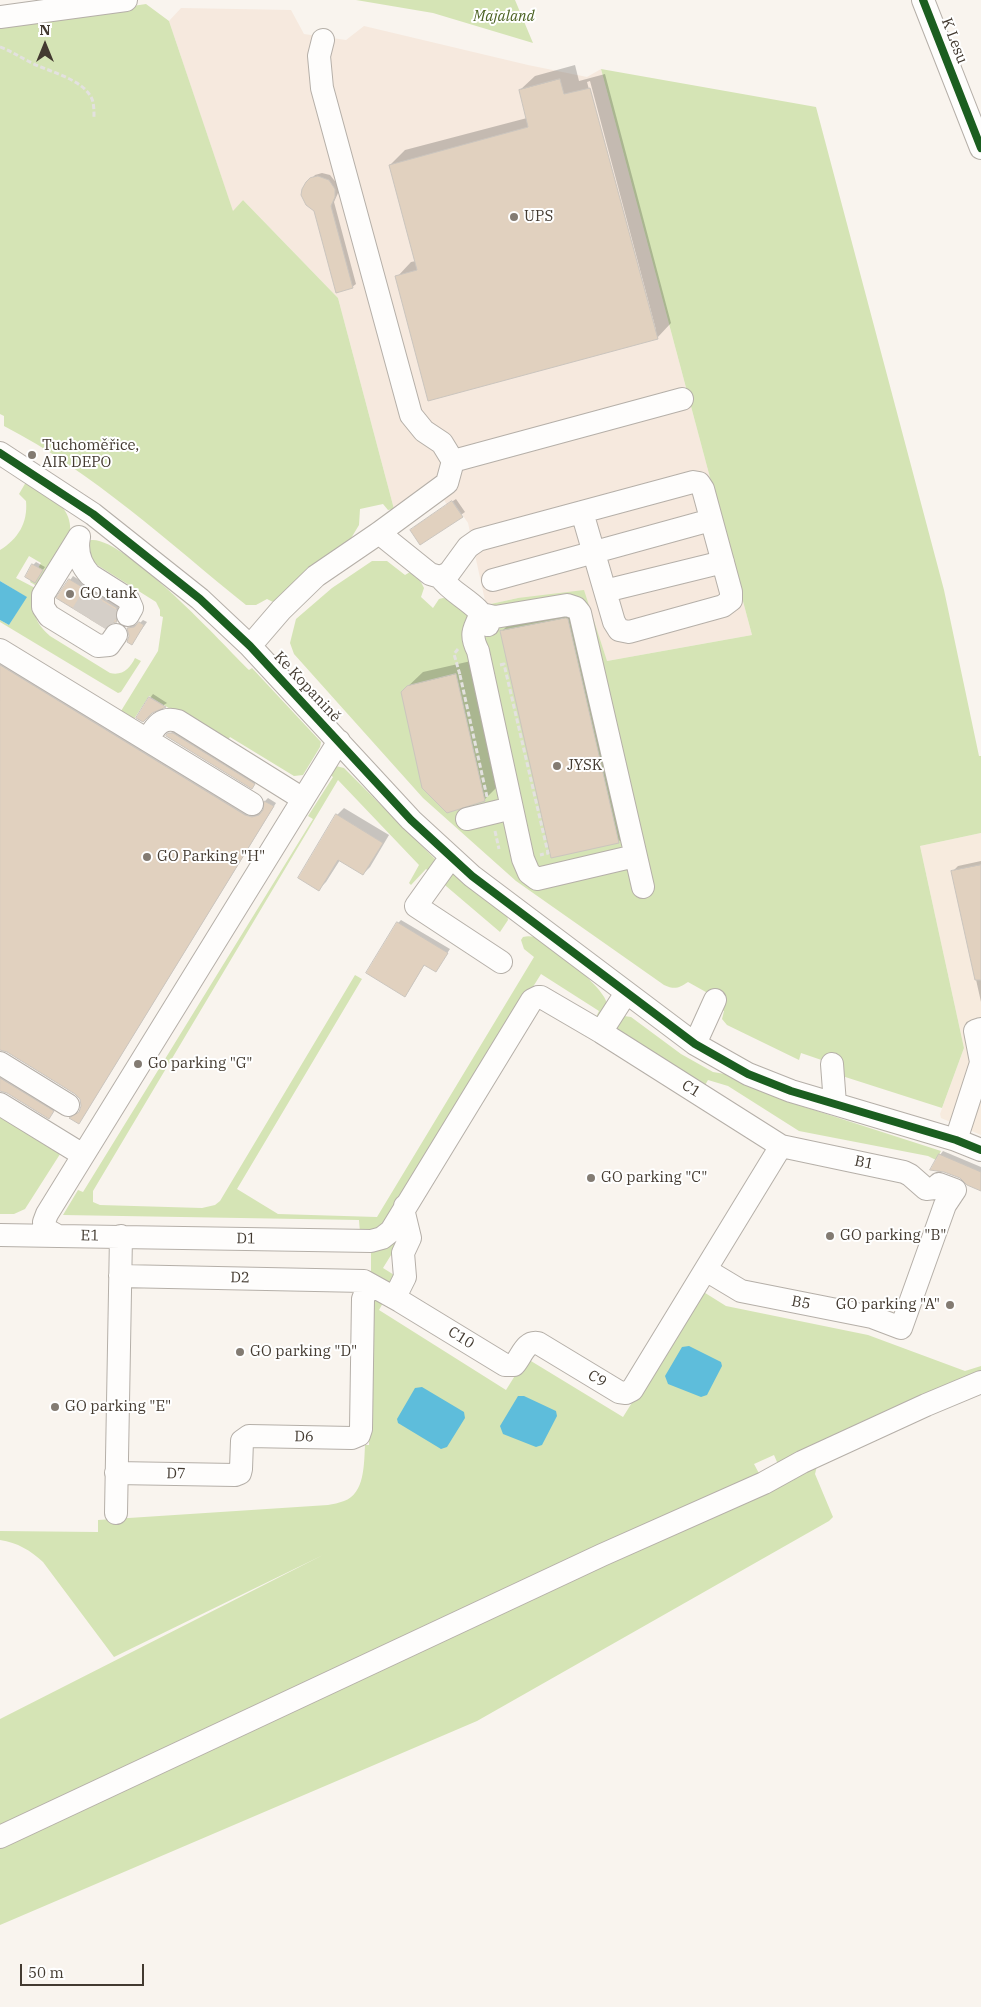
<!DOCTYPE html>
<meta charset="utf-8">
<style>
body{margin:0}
#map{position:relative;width:981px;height:2007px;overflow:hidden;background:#f9f4ee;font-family:"IBM Plex Serif",serif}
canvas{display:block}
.north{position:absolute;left:20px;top:20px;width:50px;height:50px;-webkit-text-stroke:4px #fff;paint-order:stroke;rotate:0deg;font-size:14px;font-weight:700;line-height:20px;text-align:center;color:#433a30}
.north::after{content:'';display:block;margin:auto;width:18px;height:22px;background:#433a30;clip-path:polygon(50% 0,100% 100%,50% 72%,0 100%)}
.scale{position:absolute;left:20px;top:1964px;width:124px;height:22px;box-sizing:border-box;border:2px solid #433a30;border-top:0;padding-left:6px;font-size:15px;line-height:18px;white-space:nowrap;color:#433a30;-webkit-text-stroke:4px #fff;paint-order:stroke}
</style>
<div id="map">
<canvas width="981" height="2007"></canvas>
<div class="north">N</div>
<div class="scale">50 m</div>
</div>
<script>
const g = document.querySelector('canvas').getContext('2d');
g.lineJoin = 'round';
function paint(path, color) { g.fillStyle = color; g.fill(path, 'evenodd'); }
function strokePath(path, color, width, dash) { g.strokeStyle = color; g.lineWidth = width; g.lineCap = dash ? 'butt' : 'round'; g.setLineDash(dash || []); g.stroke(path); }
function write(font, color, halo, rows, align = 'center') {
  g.font = font + ' "IBM Plex Serif",serif'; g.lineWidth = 4; g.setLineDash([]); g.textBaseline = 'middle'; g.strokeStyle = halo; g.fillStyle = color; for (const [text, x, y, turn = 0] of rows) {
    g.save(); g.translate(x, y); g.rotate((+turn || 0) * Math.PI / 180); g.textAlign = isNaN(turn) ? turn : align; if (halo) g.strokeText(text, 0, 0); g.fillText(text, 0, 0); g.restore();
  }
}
const built = new Path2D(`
 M981 833V1135L941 1118 940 1114 964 1048 920 846Z`);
const industrial = new Path2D(`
 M181 8 291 10 304 34 346 40 364 26 528 65 587 77 601 69 752 635 607 661 518 598 486 605 468 523 453 501 447 505 434 482 394 509 338 298 243 200 233 212 169 21Z`);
const green = new Path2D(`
 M356 0H515L533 43 433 13Z
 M146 4 169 21 233 211 243 200 338 298 394 509 388 510 383 504 360 509 359 525 350 540 273 602 267 599 256 605H246C169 543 93 472 4 426V416L0 414V26Z
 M601 69 816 107 944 590 979 756H981V833L920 846 964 1048 942 1108 839 1075V1066L801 1053 799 1060 727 1025 722 1019 724 1011 718 1009 722 1001 688 982C679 988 675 990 664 985L516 881 423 798 294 654 290 643 296 619 332 588 372 561H387L405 575 410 572 421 582 424 588 421 597 433 608 439 599 443 598 486 605 518 598 584 590 607 661 752 635Z
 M26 482 63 508C69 516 71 524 70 534L40 588 30 582 41 563 29 556 16 578 39 590C33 611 32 620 50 636L110 673C123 676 130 668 135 658L141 661 121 692 118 693 0 622V620L9 625 26 597 0 581V550C18 539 28 523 26 501L19 494Z
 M91 540C124 536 224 645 249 670L252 668 321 742 320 747 303 775 294 776 230 737 226 743 149 696 134 719 121 711 158 651 163 617 160 616V610L156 602 94 563 86 548 88 542Z
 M336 766 344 768 434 858 507 915 508 920 500 932 426 869 411 885 409 883 419 865 338 780 93 1191V1202L100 1205 202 1208 215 1205 220 1201 355 975 362 979 237 1189 278 1214 377 1217 534 957 524 949 521 940 523 937C530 935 536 937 542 941 556 950 606 989 607 1004L598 1020 595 1019 599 1011 541 974 384 1226 360 1233 359 1220 63 1215 78 1190 83 1192 313 819 308 816 333 777 328 773Z
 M624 1016 631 1017 681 1054 713 1072 725 1074 786 1101 941 1151 936 1160 928 1156 799 1131 728 1086 708 1080 704 1087 615 1031V1024Z
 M0 1111 62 1151 25 1209 14 1214H0Z
 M401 1239 383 1268 399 1278 393 1288 371 1275V1250Z
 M702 1291 726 1306 868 1335 965 1371 981 1366V1378L780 1469 774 1455 754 1464 762 1479 0 1833V1719L323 1555 114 1657 43 1562C30 1550 18 1543 0 1540V1531L98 1532V1520L328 1505C333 1504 339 1503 344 1501 365 1494 364 1463 365 1445H369L370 1299 384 1301 379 1310 506 1390 526 1358 623 1417Z
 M817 1466 815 1474 833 1517 829 1521 477 1721 0 1925V1841Z`);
const water = new Path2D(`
 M0 581 27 597 9 625 0 620Z
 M689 1346 721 1362 722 1366 707 1395 701 1397 668 1384 665 1376 682 1347Z
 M422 1387 464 1412 465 1418 447 1447 441 1449 398 1423 397 1419 415 1388Z
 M518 1396H524L556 1411 557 1416 542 1445 536 1447 503 1434 500 1426Z`);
const shadow = new Path2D(`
 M575 65 579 81 605 74 671 323 657 338 397 277 411 262 416 261 390 165 405 150 527 118 520 90 535 76ZM590 81 656 330H654L587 82Z
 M322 173 330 175 338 185V193L334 202 356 284 352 287 304 187 315 175Z
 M456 499 465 512 420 544 414 527Z
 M36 562 45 567 35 581 33 565Z
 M73 576 119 605 118 612 119 618 116 621 58 598Z
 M582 605 633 827 619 841 552 856 501 632 516 617Z
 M143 620 147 622 132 643 128 628 131 625 139 624Z
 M0 660 249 812 256 814 263 812 265 801 268 798 276 803 82 1119 71 1118 81 1111 82 1106 81 1099 76 1093 7 1050 0 1049Z
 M471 661 499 785 484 800 402 692 423 672Z
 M153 694 167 703 152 712 150 698Z
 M173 731 257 781 252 787 168 736Z
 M344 808 389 835 370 867 363 874 340 860 326 882 319 889 337 815Z
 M981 861V1002L952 872 958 866Z
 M401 920 450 949 436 970 425 964 408 992 398 923Z
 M0 1073 56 1108 52 1114 7 1092 0 1090Z
 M943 1151 981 1167V1190L940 1155Z`);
const building = new Path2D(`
 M560 79 564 94 590 88 658 339 428 401 395 276 417 270 389 165 528 127 519 90Z
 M318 176 329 180 335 189V197L331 206 353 288 336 293 314 211 306 205 301 195 302 189 306 182 310 178Z
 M452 501 463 517 420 545 410 530Z
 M32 564 43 570 35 583 25 577Z
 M69 579 117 608 115 616 117 622 110 623 105 628 56 598Z
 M566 618 568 619 619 843 551 858 500 631Z
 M139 622 144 625 132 645 127 642 129 636 127 628 134 627Z
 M0 665 245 815 252 817 259 815 263 810 264 801 274 806 79 1124 69 1118 79 1112 81 1106 80 1099 75 1094 7 1052 0 1050Z
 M456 674 485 801 447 813 422 788 401 692 407 686Z
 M149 697 166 707 152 713 143 722 136 718Z
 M168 733H173L255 784 252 789 166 736Z
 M336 814 383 843 363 875 338 860 319 891 298 878Z
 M981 865V980H975L951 871Z
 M397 922 448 953 436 972 424 965 405 997 366 973Z
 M0 1078 54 1111 49 1119 7 1093 0 1091Z
 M939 1154 981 1172V1191L967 1185 960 1178 944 1172 930 1170Z`);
const minorTunnel = new Path2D(`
 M82 614 94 594
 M99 625 111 605`);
const path = new Path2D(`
 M0 47C11 51 18 56 28 61 45 71 83 78 92 99 94 104 94 112 94 118
 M458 649 454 654 460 675
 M500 665 504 664 548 853 540 855
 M460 675 487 797
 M495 831 499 849`);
const minor = new Path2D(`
 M923 0 981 148
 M0 17 126 0
 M0 453 93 514 200 599 250 646 411 820 472 876 695 1044 748 1074 791 1091 956 1140 981 1150
 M453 461 682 399
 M379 533 430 574 440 577 449 573 468 547 478 540 693 482 699 483 703 489 731 592V600L723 606 629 632 619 630 614 622 582 512
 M440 577C454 596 479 603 488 625
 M493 580 711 520
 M605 591 723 562
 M481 614 495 617 567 605 576 608 580 613 643 887
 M481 614C473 630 470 635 478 651L523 859 529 873 537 879 635 856
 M116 635 109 645 98 646 49 616 43 607V595L79 537C76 552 80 564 90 575L128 599 132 608 128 615
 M250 646 281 610 316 576 379 533 447 483 453 461 442 443 424 431 411 415 322 88 319 56 323 40
 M0 650 252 804
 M147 740C155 727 161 716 178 721L303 799
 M339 741 47 1214 44 1222 47 1230 58 1236 371 1241 382 1238 391 1231 532 1000 538 997H541L601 1032 781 1146 904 1172 910 1175 926 1189 935 1188 939 1184 955 1190 945 1205 901 1328 872 1317 741 1291 706 1270
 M467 819 512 808
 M451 857 416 906 501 962
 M981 1029 975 1031 981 1062
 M601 1032 626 993
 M695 1044 715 1000
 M0 1063 68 1105
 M832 1064 835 1104
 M0 1104 83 1155
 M956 1140 981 1063
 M0 1235 58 1236
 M120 1276 364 1281 400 1301 505 1365H514C522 1356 525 1341 538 1343L619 1392 626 1393 632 1390 781 1146
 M400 1301 397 1293 405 1277 403 1253 410 1238 404 1213 405 1206
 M116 1473 235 1475 240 1473 241 1469 242 1441 249 1436 352 1438 359 1435 361 1429 363 1299 367 1289H378
 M116 1513 121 1236
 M0 1837 602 1555 764 1483 802 1462 926 1405 981 1382`);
const cycleway = new Path2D(`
 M923 0 981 148
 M0 453 93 514 200 599 250 646 411 820 472 876 695 1044 748 1074 791 1091 956 1140 981 1150`);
const markers = [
 [514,217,5,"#837b72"],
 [32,455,5,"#837b72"],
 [70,594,5,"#837b72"],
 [557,766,5,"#837b72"],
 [147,857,5,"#837b72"],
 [138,1064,5,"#837b72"],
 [591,1178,5,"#837b72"],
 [830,1236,5,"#837b72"],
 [950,1305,5,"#837b72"],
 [240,1352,5,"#837b72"],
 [55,1407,5,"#837b72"]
];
const parkNames = [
 ["Majaland",504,17]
];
const streetNames = [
 ["K Lesu",954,41,69],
 ["Ke Kopanině",307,687,47],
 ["C1",691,1089,32],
 ["B1",864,1163,12],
 ["E1",90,1236,1],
 ["D1",246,1239,1],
 ["D2",240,1278,1],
 ["B5",801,1303,11],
 ["C10",461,1338,32],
 ["C9",597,1379,32],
 ["D6",304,1437,1],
 ["D7",176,1474,1]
];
const poiNames = [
 ["UPS",524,217],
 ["Tuchoměřice,",42,446],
 ["AIR DEPO",42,463],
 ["GO tank",80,594],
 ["JYSK",567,766],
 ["GO Parking \"H\"",157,857],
 ["Go parking \"G\"",148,1064],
 ["GO parking \"C\"",601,1178],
 ["GO parking \"B\"",840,1236],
 ["GO parking \"A\"",940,1305,"right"],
 ["GO parking \"D\"",250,1352],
 ["GO parking \"E\"",65,1407]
];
paint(built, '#f7ebde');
paint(industrial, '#f6e9de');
paint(green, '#d5e4b5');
paint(water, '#5ebddb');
paint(shadow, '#0003');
paint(building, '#e1d1bf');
strokePath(building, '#cbc5be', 1);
strokePath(minorTunnel, '#d5cfc8', 22, [22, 11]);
strokePath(minor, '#b5afa8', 24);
strokePath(path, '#e3e1df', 3, [5, 2.5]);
strokePath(minor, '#fefdfc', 22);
strokePath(cycleway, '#1b5e20', 8);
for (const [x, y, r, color] of markers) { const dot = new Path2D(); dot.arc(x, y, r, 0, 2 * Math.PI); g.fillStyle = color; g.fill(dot); strokePath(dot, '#fff', 2); }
write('italic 15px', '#4a6121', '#fff', parkNames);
write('15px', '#433a30', '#fff', streetNames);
write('15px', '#433a30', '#fff', poiNames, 'left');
</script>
